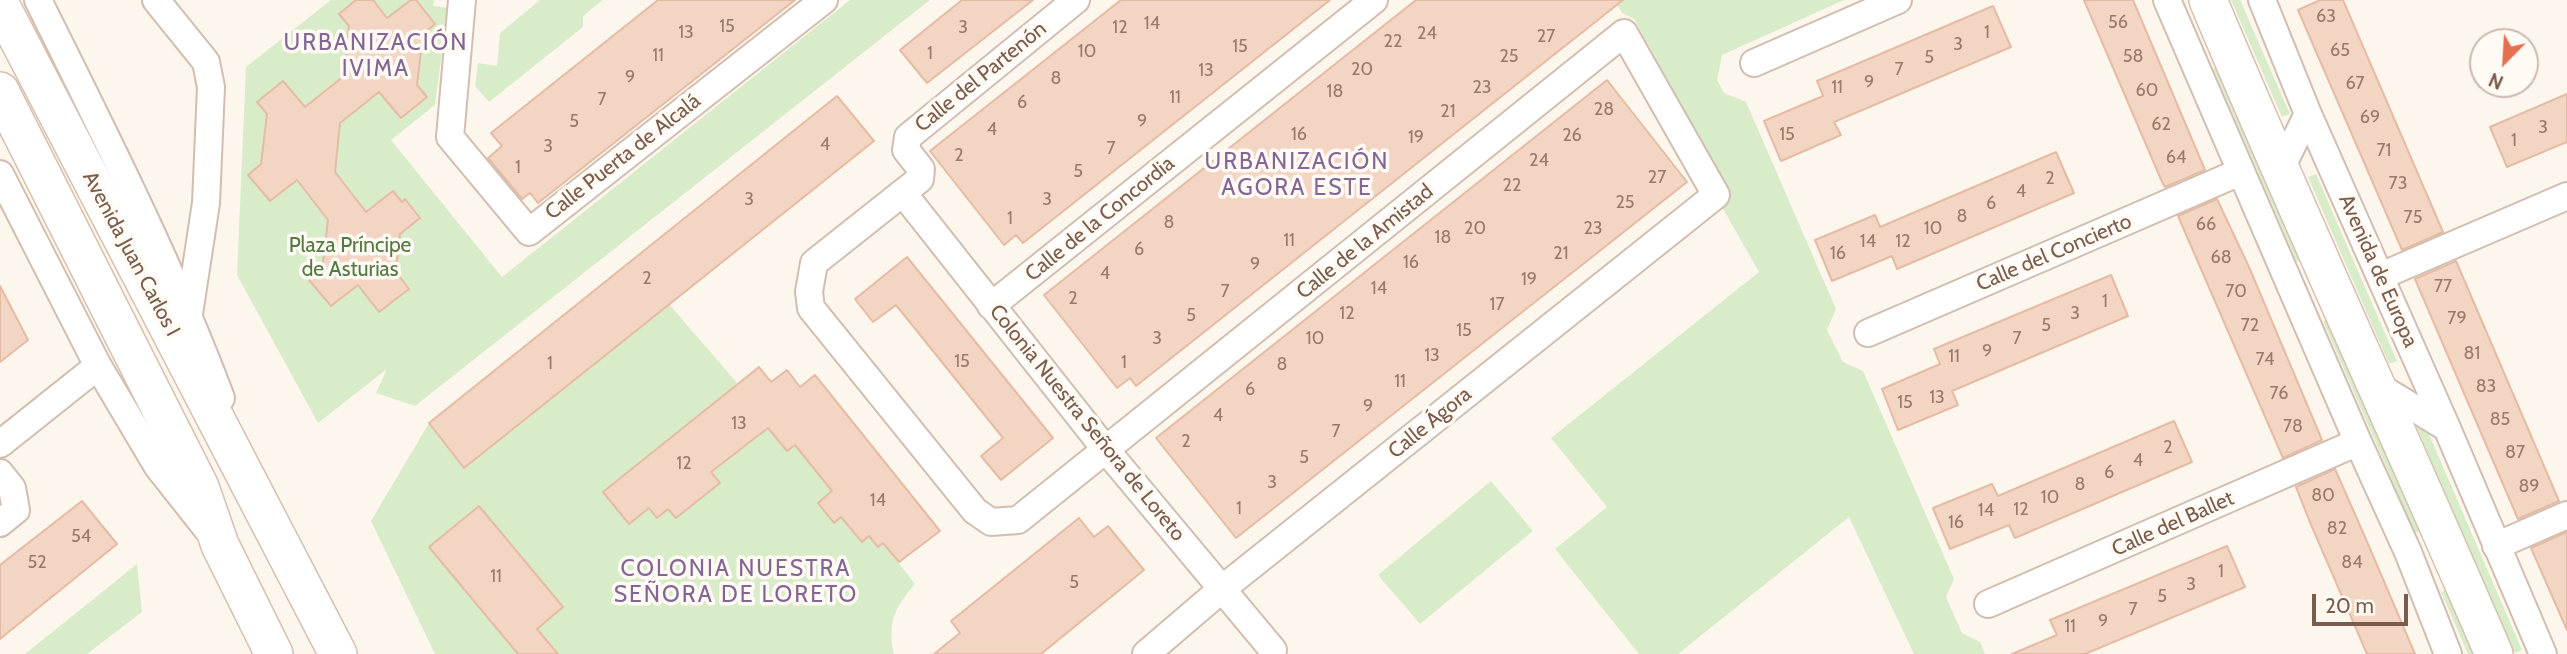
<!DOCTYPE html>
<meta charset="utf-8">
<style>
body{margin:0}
#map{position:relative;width:2567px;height:654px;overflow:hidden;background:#fdf6ec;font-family:Cabin,sans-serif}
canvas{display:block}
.north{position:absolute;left:2469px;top:28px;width:70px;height:70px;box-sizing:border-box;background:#fffaf3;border:2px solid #cabbb1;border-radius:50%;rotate:204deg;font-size:19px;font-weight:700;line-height:28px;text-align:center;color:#7a5c4d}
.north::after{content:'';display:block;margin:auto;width:24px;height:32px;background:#e76f51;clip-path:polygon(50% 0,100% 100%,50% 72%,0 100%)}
.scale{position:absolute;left:2312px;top:594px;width:96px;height:32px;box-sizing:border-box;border:4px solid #7a5c4d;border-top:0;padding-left:9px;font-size:21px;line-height:24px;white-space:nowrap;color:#7a5c4d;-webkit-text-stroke:5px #fffaf3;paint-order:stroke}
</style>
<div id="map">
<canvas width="2567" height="654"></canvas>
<div class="north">N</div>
<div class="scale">20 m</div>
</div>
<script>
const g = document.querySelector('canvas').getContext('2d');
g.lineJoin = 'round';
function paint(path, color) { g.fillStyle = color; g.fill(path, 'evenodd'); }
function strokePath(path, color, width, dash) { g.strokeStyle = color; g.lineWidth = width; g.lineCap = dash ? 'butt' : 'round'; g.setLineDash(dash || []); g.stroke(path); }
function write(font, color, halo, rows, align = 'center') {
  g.font = font + ' Cabin,sans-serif'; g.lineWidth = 7; g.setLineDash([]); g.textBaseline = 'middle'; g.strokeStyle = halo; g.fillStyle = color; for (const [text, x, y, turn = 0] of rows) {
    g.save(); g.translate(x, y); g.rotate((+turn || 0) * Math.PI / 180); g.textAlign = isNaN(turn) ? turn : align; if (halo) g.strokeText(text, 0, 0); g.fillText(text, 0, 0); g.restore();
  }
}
const green = new Path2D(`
 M331 0H434L433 6 448 8 435 105 391 140 502 277 850 0H930L415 406 376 393 387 369 318 423 237 275 246 67Z
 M540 0H603L583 16V27L489 102 475 86 478 63 497 66 500 33Z
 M1614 0H1844L1722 55 1717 80 1724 93 1746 102 1836 309 1827 330 1843 362 1863 371 1954 579 1946 597 1962 633 1980 642 1985 654H1914L1849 517 1678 654H1639L1555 549 1607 507 1551 438 1759 272 1722 207 1729 191 1634 19 1622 13Z
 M2231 0H2240L2290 114 2282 117Z
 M2222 65 2306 258 2297 262 2213 68Z
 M2316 174 2397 361 2389 364 2308 177Z
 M669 304 738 384 603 492 628 524 649 508 657 518 669 509 676 518 720 484 711 472 768 428 787 451 802 439 832 491 818 503 833 522 841 517 861 542 869 536 878 547 883 543 915 584C895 607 887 622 894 654H435L371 521 429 423 465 468Z
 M2331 318 2423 530 2415 533 2323 321Z
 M2425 425 2522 650 2514 653 2417 428Z
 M1491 481 1533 531 1420 624 1378 575Z
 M137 564 142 612 87 654H25Z
 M2449 589 2477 654H2468L2441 592Z`);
const building = new Path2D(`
 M356 0H373L387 18 411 0H416L435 24 423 34 417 85 427 97 401 118 379 92 340 123 335 172 366 212 393 191 402 202 405 199 420 218 400 234 396 272 409 289 379 312 358 285 331 306 309 280 322 270 328 220 297 180 270 201 248 175 261 164 267 114 257 102 283 81 305 107 344 76 349 26 339 14Z
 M658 0H795L538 203 530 193 522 199 488 158 502 146 491 133Z
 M962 0H1033L927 83 900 50Z
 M1121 0H1330L1023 243 1016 235 1004 245 930 151Z
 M1416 0H1623L1136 386 1130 378 1117 388 1044 295Z
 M2084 0H2133L2205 170 2165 187 2163 184Z
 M2320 0H2343L2443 232 2402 250 2298 10Z
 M1993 6 2011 47 1834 122 1841 135 1781 161 1764 121 1823 96 1817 81Z
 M1607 80 1687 182 1236 538 1156 438Z
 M2567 94V142L2507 167 2490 127Z
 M837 96 874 141 464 468 429 423Z
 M2056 152 2074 193 1897 269 1892 256 1832 281 1815 240 1875 215 1880 227Z
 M2217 199 2249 267 2322 440 2283 458 2178 216Z
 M907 257 1053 438 1001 480 981 456 1003 438 896 305 873 322 855 299Z
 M2456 261 2559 501 2518 519 2415 279Z
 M2111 275 2128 316 1952 391 1958 405 1898 430 1882 389 1940 364 1934 349Z
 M0 286 28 340 0 362Z
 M759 367 771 382 787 370 800 387 815 375 940 531 899 562 883 543 878 547 869 536 862 542 841 517 834 523 818 503 832 491 795 445 787 451 768 428 711 472 720 483 676 518 668 509 657 518 649 508 629 524 603 492Z
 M2174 421 2192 462 2015 538 2009 525 1950 549 1933 508 1992 484 1998 496Z
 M2335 469 2365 537 2415 654H2367L2309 520 2296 487Z
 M82 501 117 544 0 639V565Z
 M479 506 563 607 537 629 558 654H518L429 547Z
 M1079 518 1094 537 1108 526 1144 570 1041 654H934L960 633 951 621Z
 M2567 532V630L2531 548Z
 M2227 546 2245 587 2085 654H2012L2057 635 2050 620Z`);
const street = new Path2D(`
 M38 0C103 131 169 260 221 398
 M156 0 206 62 211 87 206 203 189 314
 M462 0 450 137 529 232 824 0
 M1076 0 908 137 906 150 921 169 920 179 814 263 809 292 811 308 975 511 991 522 1018 520 1624 33 1716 195 1222 589 1146 654
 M2167 0 2358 442 2408 552 2448 654
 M2262 0 2308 114 2447 428 2543 654
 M1754 63 1898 0
 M2281 168 2308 114
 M0 174 98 366 158 467 207 529
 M903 193 1106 450 1273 650
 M2381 276 2567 196
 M991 306 1374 0
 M1868 333 2240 172
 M2378 386 2447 428
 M0 444 98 366
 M0 473 12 488 16 510 0 523
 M2496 546 2567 515
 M1988 604 2358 442`);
const secondary = new Path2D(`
 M2208 0C2300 220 2400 435 2494 654
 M0 4 338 654
 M0 91 200 487 220 545 274 654`);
const numberNames = [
 ["63",2326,17],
 ["56",2118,23],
 ["14",1152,24],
 ["15",727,27],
 ["3",963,28],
 ["12",1120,28],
 ["13",686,33],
 ["1",1987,33],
 ["24",1427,34],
 ["27",1546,37],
 ["22",1393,42],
 ["3",1958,45],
 ["15",1240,47],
 ["65",2340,51],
 ["10",1087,52],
 ["1",930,54],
 ["11",658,56],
 ["25",1509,57],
 ["58",2133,57],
 ["5",1929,58],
 ["20",1362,70],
 ["7",1899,70],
 ["13",1206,71],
 ["9",630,78],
 ["8",1056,79],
 ["9",1869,83],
 ["67",2355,84],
 ["23",1482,88],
 ["11",1837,88],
 ["60",2147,91],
 ["18",1335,92],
 ["11",1175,98],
 ["7",602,100],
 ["6",1022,103],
 ["28",1604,110],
 ["21",1448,112],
 ["69",2370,118],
 ["5",574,122],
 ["9",1142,122],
 ["62",2161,125],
 ["3",2543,128],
 ["4",992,130],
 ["16",1299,135],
 ["15",1787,135],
 ["26",1572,136],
 ["19",1416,138],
 ["1",2514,141],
 ["4",825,145],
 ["3",548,147],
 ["7",1111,149],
 ["71",2384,151],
 ["2",959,156],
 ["64",2176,158],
 ["24",1539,161],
 ["1",518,168],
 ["5",1078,172],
 ["27",1657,178],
 ["2",2050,179],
 ["73",2398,184],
 ["22",1512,186],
 ["4",2021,192],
 ["3",749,200],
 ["3",1047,200],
 ["25",1625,203],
 ["6",1991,204],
 ["8",1962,217],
 ["75",2413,218],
 ["1",1010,219],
 ["8",1169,223],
 ["66",2206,225],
 ["20",1475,229],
 ["23",1593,229],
 ["10",1933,229],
 ["18",1443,238],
 ["11",1289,241],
 ["14",1868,242],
 ["12",1903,242],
 ["6",1139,250],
 ["21",1561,254],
 ["16",1838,254],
 ["68",2221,258],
 ["16",1411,263],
 ["9",1255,265],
 ["4",1105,274],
 ["2",647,279],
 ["19",1529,280],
 ["77",2443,287],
 ["14",1379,289],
 ["7",1225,292],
 ["70",2236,292],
 ["2",1073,299],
 ["1",2105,302],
 ["17",1497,305],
 ["12",1347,314],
 ["3",2075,314],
 ["5",1191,316],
 ["79",2457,319],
 ["5",2046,326],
 ["72",2250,326],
 ["15",1464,331],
 ["3",1157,339],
 ["10",1315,339],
 ["7",2017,339],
 ["9",1987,352],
 ["81",2472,354],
 ["13",1432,356],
 ["11",1954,357],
 ["74",2265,360],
 ["15",962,362],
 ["1",1124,363],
 ["1",550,364],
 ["8",1282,365],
 ["11",1400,382],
 ["83",2486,387],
 ["6",1250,390],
 ["76",2279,394],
 ["13",1937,398],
 ["15",1905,403],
 ["9",1368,407],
 ["4",1218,416],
 ["85",2500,420],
 ["13",739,424],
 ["78",2293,427],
 ["7",1336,432],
 ["2",1186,442],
 ["2",2168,448],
 ["87",2515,453],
 ["5",1304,458],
 ["4",2138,461],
 ["12",684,464],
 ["6",2109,473],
 ["3",1272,483],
 ["8",2080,485],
 ["89",2529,487],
 ["80",2323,496],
 ["10",2050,498],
 ["14",878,501],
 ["1",1239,509],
 ["12",2021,510],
 ["14",1986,511],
 ["16",1956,523],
 ["82",2337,529],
 ["54",81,537],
 ["52",37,563],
 ["84",2352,563],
 ["1",2221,572],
 ["11",496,577],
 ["5",1074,583],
 ["3",2191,585],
 ["5",2162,597],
 ["7",2133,610],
 ["9",2103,622],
 ["11",2070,627]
];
const streetNames = [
 ["Calle del Partenón",981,77,-39],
 ["Calle Puerta de Alcalá",623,157,-38],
 ["Calle de la Concordia",1100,219,-39],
 ["Calle de la Amistad",1365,242,-39],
 ["Calle del Concierto",2054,253,-23],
 ["Avenida Juan Carlos I",131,254,62],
 ["Avenida de Europa",2378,271,66],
 ["Colonia Nuestra Señora de Loreto",1087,423,51],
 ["Calle Ágora",1430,423,-39],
 ["Calle del Ballet",2173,524,-24]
];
const parkNames = [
 ["Plaza Príncipe",350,246],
 ["de Asturias",350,270]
];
const neighbourhoodNames = [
 ["URBANIZACIÓN",376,43],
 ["IVIMA",376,69],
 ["URBANIZACIÓN",1297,162],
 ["AGORA ESTE",1297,188],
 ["COLONIA NUESTRA",736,569],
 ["SEÑORA DE LORETO",736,595]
];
paint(green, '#d8ecc9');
paint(building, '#f3d5c3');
strokePath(building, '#e6bba3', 2);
strokePath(street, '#d1beb0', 30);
strokePath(secondary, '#d6c0b0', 40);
strokePath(street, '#fff', 26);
strokePath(secondary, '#fff', 37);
write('18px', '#987a6a', null, numberNames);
write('21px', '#7a5c4d', '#fffaf3', streetNames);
write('21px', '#537a41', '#fffaf3', parkNames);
g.letterSpacing = '2px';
write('23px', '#846695', '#fffaf3', neighbourhoodNames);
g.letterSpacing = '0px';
</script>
